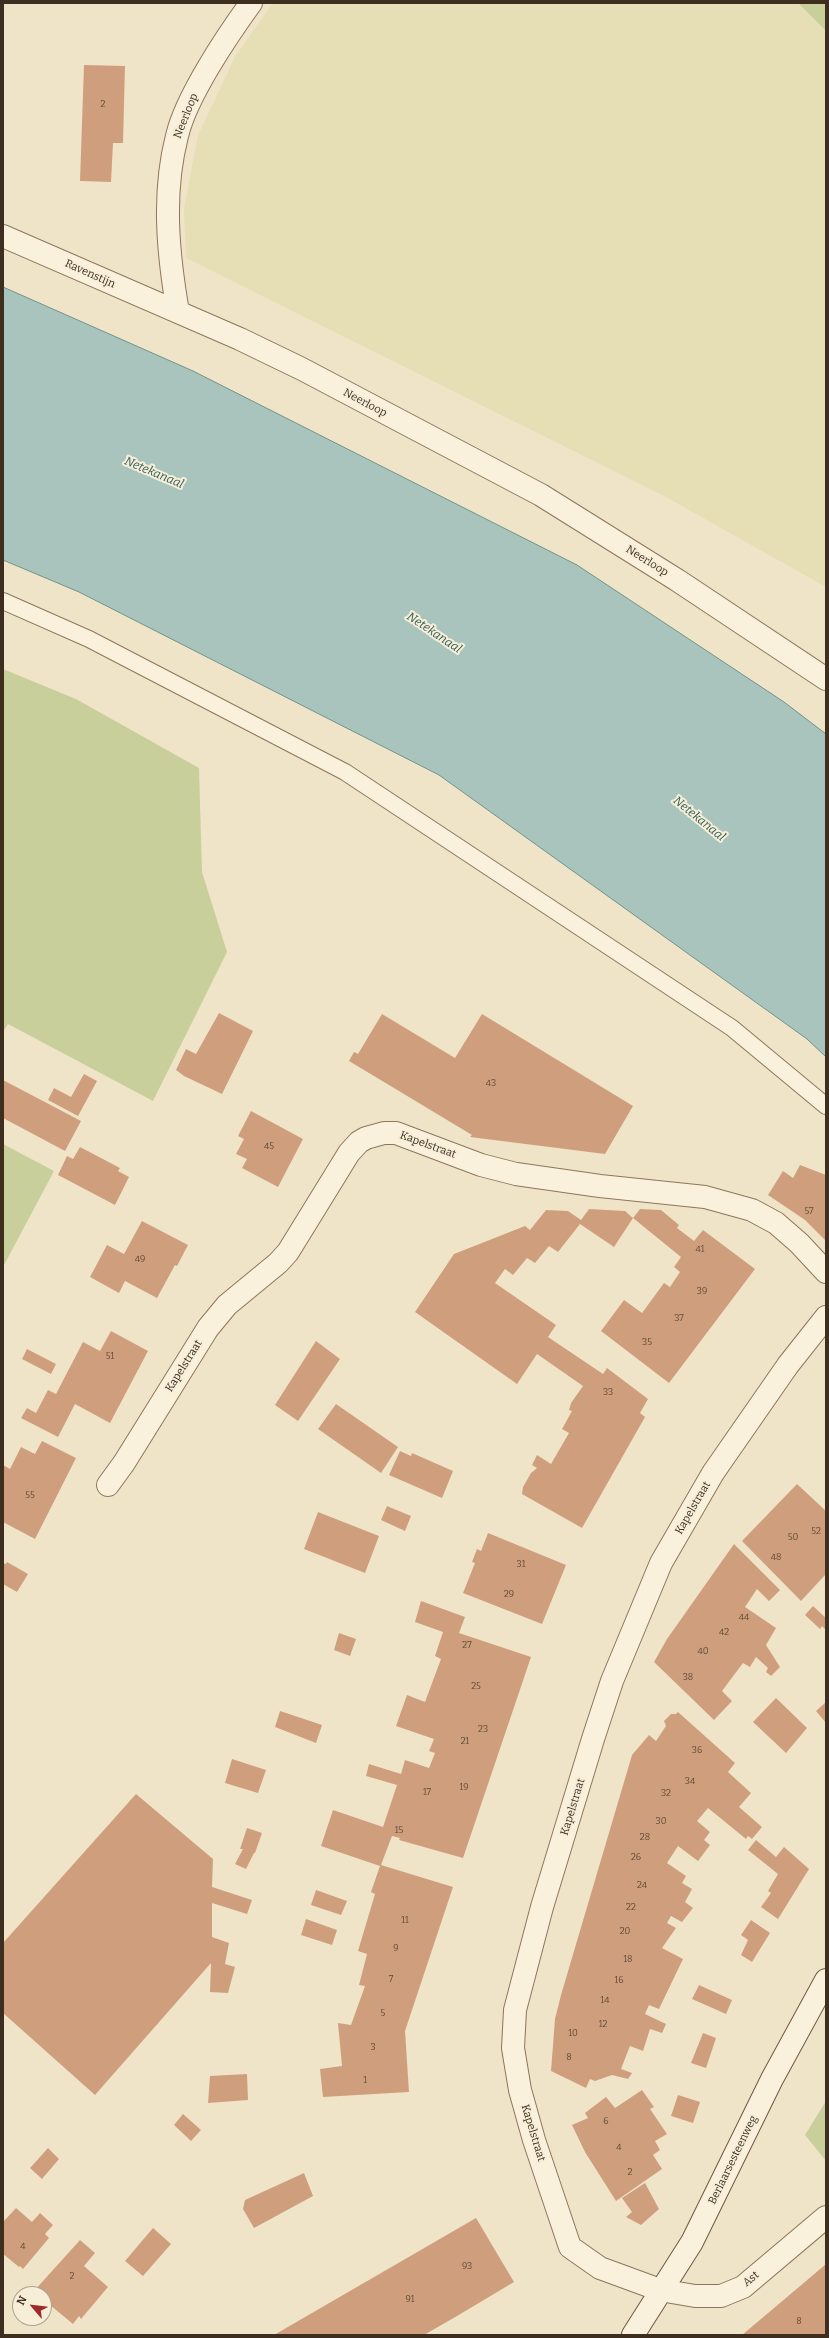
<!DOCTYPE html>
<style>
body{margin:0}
#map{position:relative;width:829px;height:2338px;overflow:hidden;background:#f0e4c8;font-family:Bitter,serif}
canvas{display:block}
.frame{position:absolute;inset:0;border:4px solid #3d2e20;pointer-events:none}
.north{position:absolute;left:12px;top:2286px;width:40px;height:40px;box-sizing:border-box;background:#f7eed8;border:1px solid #ada18e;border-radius:50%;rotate:298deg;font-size:11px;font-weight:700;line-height:16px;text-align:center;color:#3d2e20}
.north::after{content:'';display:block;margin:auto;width:14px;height:18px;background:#9e2a2b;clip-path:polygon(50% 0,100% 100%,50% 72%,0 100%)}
</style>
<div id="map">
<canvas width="829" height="2338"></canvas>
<div class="frame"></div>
<div class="north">N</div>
</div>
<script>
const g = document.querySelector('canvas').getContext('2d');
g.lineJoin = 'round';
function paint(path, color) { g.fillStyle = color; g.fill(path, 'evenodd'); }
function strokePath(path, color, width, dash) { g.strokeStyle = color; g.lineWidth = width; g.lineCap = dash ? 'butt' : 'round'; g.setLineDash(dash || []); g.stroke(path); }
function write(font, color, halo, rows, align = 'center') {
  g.font = font + ' Bitter,serif'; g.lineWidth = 4; g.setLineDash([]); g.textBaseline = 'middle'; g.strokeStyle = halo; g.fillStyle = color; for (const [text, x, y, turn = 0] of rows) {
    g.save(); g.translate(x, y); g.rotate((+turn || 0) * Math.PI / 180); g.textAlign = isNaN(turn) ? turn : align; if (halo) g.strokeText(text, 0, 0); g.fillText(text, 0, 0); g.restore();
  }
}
const farmland = new Path2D(`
 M273 3H798L826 31V587L666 497 186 258 184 209 198 135 236 55Z`);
const green = new Path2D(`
 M798 3H826V31Z
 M3 669 76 699 199 768 202 872 227 952 153 1101 8 1024 3 1032Z
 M3 1144 54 1171 3 1267Z
 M826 2101V2161L805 2135Z`);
const water = new Path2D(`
 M3 287 193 371 577 565 784 702 826 734V1057L807 1039 439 775 79 592 3 560Z`);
const building = new Path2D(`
 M84 65 125 66 123 143H113L111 182 80 181Z
 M219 1013 253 1031 222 1094 184 1076 176 1070 186 1049 196 1054Z
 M382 1014 455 1058 482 1014 633 1106 605 1154 470 1137 472 1135 349 1061 354 1052 358 1054Z
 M84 1074 97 1081 78 1116 48 1100 54 1088 71 1097Z
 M3 1080 81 1121 65 1151 3 1118Z
 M251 1111 303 1139 278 1187 242 1168 247 1159 236 1154 244 1139 238 1136Z
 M80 1147 120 1168 118 1171 129 1177 115 1205 58 1175 67 1156 73 1159Z
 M800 1165 826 1175V1241L805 1220 768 1195 783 1171 793 1178Z
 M589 1209 625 1211 633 1218 614 1247 580 1224 558 1252 549 1246 535 1263 527 1258 513 1275 505 1269 495 1283 556 1325 548 1337 603 1374 607 1368 648 1399 640 1413 645 1417 582 1528 522 1494 523 1487 531 1473 537 1468 532 1465 537 1455 551 1464 569 1433 562 1429 572 1411 569 1410 571 1403 583 1386 537 1354 517 1384 415 1312 454 1254 525 1226 530 1230 546 1210 568 1211 581 1220Z
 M640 1209 661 1210 679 1225 677 1228 694 1241 703 1230 755 1269 669 1383 601 1331 624 1300 642 1313 664 1283 670 1287 680 1272 674 1267 681 1257 633 1218Z
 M142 1221 188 1245 177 1266 175 1265 157 1298 125 1281 119 1293 90 1277 107 1245 124 1254Z
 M111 1331 148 1351 110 1423 75 1404 58 1437 21 1418 27 1408 36 1413 48 1390 56 1394 83 1342 100 1351Z
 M316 1341 340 1359 298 1421 275 1405Z
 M27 1349 56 1364 51 1374 22 1359Z
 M336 1404 398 1447 381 1473 318 1429Z
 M42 1441 76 1458 35 1539 3 1522V1465L10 1469 21 1447 35 1454Z
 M400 1451 411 1456 412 1453 453 1471 442 1498 389 1475Z
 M797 1484 826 1511V1574L801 1601 742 1541Z
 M387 1506 411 1516 405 1531 381 1520Z
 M318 1512 379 1536 365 1573 304 1549Z
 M488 1533 566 1565 542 1624 463 1593 475 1563 472 1562 477 1549 481 1551Z
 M734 1544 780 1590 769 1601 757 1589 745 1607 776 1628 766 1645 780 1667 771 1676 766 1672 768 1668 756 1657 750 1667 743 1663 722 1691 732 1701 714 1720 654 1662 667 1639Z
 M7 1562 28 1574 17 1592 3 1584V1563L6 1564Z
 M421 1601 465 1617 459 1633 531 1657 463 1858 399 1840 400 1838 392 1836 381 1865 453 1887 405 2031 409 2092 323 2097 320 2069 342 2066 338 2023 351 2025 365 1986 359 1985 367 1954 358 1951 375 1894 371 1892 380 1866 321 1846 333 1810 383 1827 397 1785 366 1776 369 1764 401 1774 405 1760 429 1768 435 1753 429 1751 434 1739 396 1726 407 1695 425 1702 441 1659 435 1656 443 1632 415 1622Z
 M813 1606 826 1618V1630L822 1626 820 1629 805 1615Z
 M339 1633 356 1639 350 1656 334 1650Z
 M776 1698 807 1728 786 1753 753 1722Z
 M826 1702V1723L816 1711Z
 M280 1711 322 1725 316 1743 275 1727Z
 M678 1712 735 1763 728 1772 751 1793 739 1807 762 1827 752 1839 748 1836 746 1839 708 1808 697 1821 710 1832 704 1840 710 1845 698 1861 678 1846 667 1863 686 1876 682 1883 692 1889 685 1902 693 1908 682 1922 671 1916 667 1923 676 1928 662 1948 683 1959 659 2009 649 2005 645 2014 666 2024 662 2033 650 2029 643 2051 630 2046 621 2069 632 2073 628 2079 612 2075 595 2081 590 2079 586 2088 551 2071 555 2019 561 1995 632 1755 649 1735 656 1741 666 1726 664 1721 671 1714H676Z
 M232 1759 266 1770 258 1793 225 1783Z
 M136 1794 213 1859 212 1887 252 1900 247 1914 212 1903V1937L229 1943 225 1964 235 1967 228 1993 210 1992 211 1963 95 2095 3 2013V1943Z
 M247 1828 262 1833 255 1853H254L246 1869 235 1864 243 1849H240Z
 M756 1840 776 1857 784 1847 809 1869 778 1919 761 1907 771 1893 768 1891 778 1874 748 1850Z
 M316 1890 347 1901 341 1915 311 1905Z
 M306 1919 337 1930 332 1945 301 1935Z
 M751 1920 770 1933 752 1962 741 1955 748 1940 741 1935Z
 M699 1985 732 2000 726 2014 692 1999Z
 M703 2033 716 2038 706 2068 691 2063Z
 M247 2074 248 2100 208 2103 210 2076Z
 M642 2090 654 2107 650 2109 667 2134 655 2141 660 2150 653 2155 662 2169 616 2201 585 2152 572 2125 588 2118 585 2113 606 2097 615 2108Z
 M678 2095 700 2102 693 2123 671 2116Z
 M183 2114 201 2130 191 2141 174 2125Z
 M48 2148 59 2159 42 2179 30 2168Z
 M304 2173 313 2196 254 2228 243 2209 245 2200Z
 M645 2183 659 2209 641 2225 626 2217 632 2212 622 2198Z
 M16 2208 32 2222 40 2213 53 2225 45 2234 49 2238 23 2269 20 2266 19 2267 3 2254V2222Z
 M476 2218 514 2282 457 2316 424 2335H274Z
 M153 2228 171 2244 143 2276 125 2261Z
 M80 2240 95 2253 84 2266 108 2287 81 2319 79 2316 73 2324 44 2300V2294H37L34 2291Z
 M826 2264V2335H742L806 2281Z`);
const lane = new Path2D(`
 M3 601 89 639 345 772 732 1028 826 1106`);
const street = new Path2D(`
 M3 236 240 339 302 369 541 495 677 580 826 679
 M178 312C168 254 162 194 177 136 186 97 227 36 251 3
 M826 1317 788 1365 713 1473 661 1563 612 1681 593 1739 542 1907 515 2010 513 2048 520 2090 534 2140 570 2247 600 2268 660 2290 695 2296H721L743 2287 826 2217
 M108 1485 124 1463 208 1328 227 1305 278 1263 288 1252 349 1153 359 1142 366 1138 384 1133H396L481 1165 516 1174 600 1186 705 1197 752 1210 776 1223 799 1243 826 1272`);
const secondary = new Path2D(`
 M633 2335 692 2242 772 2079 826 1980`);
const numberNames = [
 ["2",103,104],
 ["43",491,1083],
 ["45",269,1146],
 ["57",809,1211],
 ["41",700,1249],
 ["49",140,1259],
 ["39",702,1291],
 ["37",679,1318],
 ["35",647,1342],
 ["51",110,1356],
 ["33",608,1392],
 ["55",30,1495],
 ["52",816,1531],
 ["50",793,1537],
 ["48",776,1557],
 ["31",521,1564],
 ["29",509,1594],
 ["44",744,1617],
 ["42",724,1632],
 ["27",467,1645],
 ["40",703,1651],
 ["38",688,1677],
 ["25",476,1686],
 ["23",483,1729],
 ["21",465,1741],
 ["36",697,1750],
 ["34",690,1781],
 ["19",464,1787],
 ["17",427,1792],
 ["32",666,1793],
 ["30",661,1821],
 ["15",399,1830],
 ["28",645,1837],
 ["26",636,1857],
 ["24",642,1885],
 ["22",631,1907],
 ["11",405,1920],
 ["20",625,1931],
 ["9",396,1948],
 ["18",628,1959],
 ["7",391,1979],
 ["16",619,1980],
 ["14",605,2000],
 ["5",383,2013],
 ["12",603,2024],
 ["10",573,2033],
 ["3",373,2047],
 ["8",569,2057],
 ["1",365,2080],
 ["6",606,2121],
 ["4",619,2147],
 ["2",630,2172],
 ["4",23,2246],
 ["93",467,2266],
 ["2",72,2276],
 ["91",410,2299],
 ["8",799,2321]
];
const streetNames = [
 ["Neerloop",186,116,-68],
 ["Ravenstijn",90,274,24],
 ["Neerloop",365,403,28],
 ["Neerloop",647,561,32],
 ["Kapelstraat",428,1145,20],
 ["Kapelstraat",184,1366,-58],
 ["Kapelstraat",693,1508,-60],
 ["Kapelstraat",573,1807,-73],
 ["Kapelstraat",533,2133,73],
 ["Berlaarsesteenweg",733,2160,-64],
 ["Ast",751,2279,-39]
];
const waterNames = [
 ["Netekanaal",154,473,23],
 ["Netekanaal",434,633,34],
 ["Netekanaal",699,819,39]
];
paint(farmland, '#e6deb5');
paint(green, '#c9cf9b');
paint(water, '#a9c4bc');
strokePath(water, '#6f938a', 1);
paint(building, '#cf9f7d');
strokePath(lane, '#8d765c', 18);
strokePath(street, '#8d765c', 24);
strokePath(secondary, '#6f573f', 24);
strokePath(lane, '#faf1dc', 16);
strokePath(street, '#faf1dc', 22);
strokePath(secondary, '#faf1dc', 22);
write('9px', '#624a37', null, numberNames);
write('11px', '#3d2e20', '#f7eed8', streetNames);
write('italic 12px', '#2f5d5a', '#f7eed8', waterNames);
</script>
